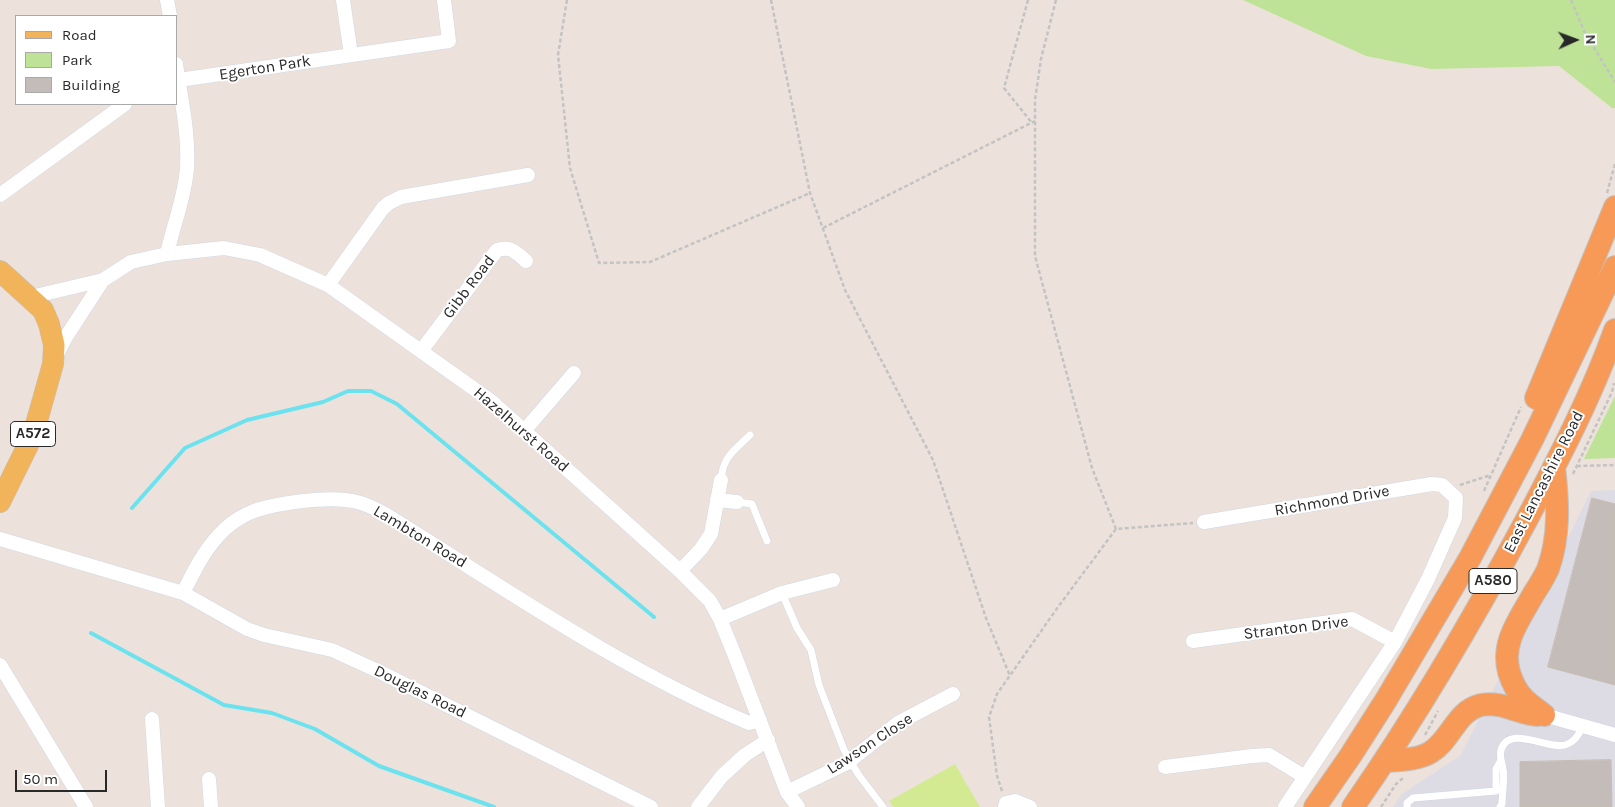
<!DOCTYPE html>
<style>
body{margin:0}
#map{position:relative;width:1615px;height:807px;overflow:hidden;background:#ece2db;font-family:Karla,sans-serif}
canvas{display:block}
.legend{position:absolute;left:15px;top:15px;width:162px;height:90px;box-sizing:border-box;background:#fff;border:1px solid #a9a9a9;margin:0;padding:6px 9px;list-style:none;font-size:15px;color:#292929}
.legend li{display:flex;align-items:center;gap:10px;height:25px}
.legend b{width:25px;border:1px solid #a9a9a9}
.north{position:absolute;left:1550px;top:15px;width:50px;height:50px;-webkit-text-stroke:4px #fff;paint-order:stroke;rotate:88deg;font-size:14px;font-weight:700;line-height:20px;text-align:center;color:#292929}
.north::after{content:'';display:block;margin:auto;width:18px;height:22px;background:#292929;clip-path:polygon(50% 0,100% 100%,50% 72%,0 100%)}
.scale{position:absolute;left:15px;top:770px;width:92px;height:22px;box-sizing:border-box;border:2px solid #292929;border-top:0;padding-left:6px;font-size:15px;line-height:18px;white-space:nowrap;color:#292929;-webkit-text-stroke:4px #fff;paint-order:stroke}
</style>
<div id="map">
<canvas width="1615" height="807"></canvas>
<ul class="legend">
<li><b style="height:6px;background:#f1b45b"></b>Road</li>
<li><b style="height:14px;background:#bee397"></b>Park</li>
<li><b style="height:14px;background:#c4bcb8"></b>Building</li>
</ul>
<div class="north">N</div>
<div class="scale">50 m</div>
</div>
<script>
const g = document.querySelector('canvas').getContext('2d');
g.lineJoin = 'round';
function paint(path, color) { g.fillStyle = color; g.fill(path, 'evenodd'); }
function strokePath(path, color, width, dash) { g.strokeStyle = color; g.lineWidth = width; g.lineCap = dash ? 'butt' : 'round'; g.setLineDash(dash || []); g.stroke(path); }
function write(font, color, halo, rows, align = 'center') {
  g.font = font + ' Karla,sans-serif'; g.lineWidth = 4; g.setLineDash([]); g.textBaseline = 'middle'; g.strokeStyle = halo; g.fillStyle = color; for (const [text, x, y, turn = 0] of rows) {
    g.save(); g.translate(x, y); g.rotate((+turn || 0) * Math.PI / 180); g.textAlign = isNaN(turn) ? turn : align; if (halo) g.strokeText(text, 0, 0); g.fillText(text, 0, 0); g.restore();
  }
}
const industrial = new Path2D(`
 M1615 490V807H1393L1402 794 1461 755 1591 491Z`);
const green = new Path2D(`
 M1243 0H1615V108H1612L1559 66 1431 69 1366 56Z
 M1615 395V458L1584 459 1615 396Z`);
const pitch = new Path2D(`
 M955 764 980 807H894L889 801Z`);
const stream = new Path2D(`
 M132 508 185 448 247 420 323 402 348 391H371L397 404 654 617
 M91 633 224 705 272 713 315 729 379 766 494 807`);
const building = new Path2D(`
 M1592 498 1615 504V685L1548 667Z
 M1611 760 1612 807H1520V762Z`);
const path = new Path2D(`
 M567 0 558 55 570 168 599 263 650 262 810 193
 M771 0 810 193 845 290 933 460 986 618 1010 676
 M1028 0 1004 88 1032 123
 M1056 0 1041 59 1035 100V256L1092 468 1116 529
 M1571 0 1585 33 1615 82
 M1607 193 1615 164
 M823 228 1035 121
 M1577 466 1615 465
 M1573 474 1612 392 1614 383
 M1460 485 1491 475
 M1484 491 1521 407
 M1425 735 1438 711
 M1002 791 997 776 989 717 997 694 1058 607 1116 529 1193 523
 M1381 807 1396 784 1403 778`);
const service = new Path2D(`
 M721 480C723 456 734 451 750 435
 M737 502 752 504 767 541
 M782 593 797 628 811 650 819 685 844 750 858 774 883 807
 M1407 807V803L1413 798 1496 791V769L1500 762
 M1500 807 1502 804C1502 794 1505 777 1503 769 1502 761 1499 759 1501 750 1509 724 1548 750 1565 745 1575 742 1579 734 1583 726`);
const minor = new Path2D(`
 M167 0 170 16
 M343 0 351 55
 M179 80 449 41 444 0
 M0 195 125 104
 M167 254C173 226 185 197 187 168 189 134 181 98 176 64
 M328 285 383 208 389 203 401 197 528 175
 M31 297 103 280 131 262 167 254 224 248 260 255 328 285 491 401 680 571 710 601 720 619 735 656 787 792 798 807
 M421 351 497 250C512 246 515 252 526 261
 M56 356 66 337 103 280
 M524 431 574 373
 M717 500 737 502
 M1204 522 1432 484 1442 485 1456 498 1455 518 1428 579 1395 642 1285 807
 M0 539 183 593C193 573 203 552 219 535 226 527 237 519 247 514 271 503 331 495 357 502 366 504 376 509 385 514 503 587 620 669 749 723L760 720
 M680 571 701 549 711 534 721 480
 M183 593 247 629 264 635 332 650 378 671 651 807
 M720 619 782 593 833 580
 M1193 641 1352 619 1395 642
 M0 665 86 807
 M1544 715 1615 735
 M152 719 158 807
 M1165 767 1252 756 1269 755 1305 777
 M209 779 211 807
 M787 792 847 763 898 723 953 694
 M698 807 722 776 745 755 768 740
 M1005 807 1006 803 1015 801 1030 807`);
const primary = new Path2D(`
 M0 271 43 310 49 324 54 345 53 364 33 435 0 502`);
const trunk = new Path2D(`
 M1536 398 1615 207
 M1544 715C1538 710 1530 705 1524 699 1516 691 1512 682 1509 672 1501 643 1519 620 1533 595 1538 587 1544 578 1548 569 1560 536 1558 501 1554 467
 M1385 761C1400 760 1418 760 1431 752 1451 740 1456 711 1481 705 1502 701 1519 714 1538 715
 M1315 807 1351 755 1386 700 1470 558 1532 440 1615 267
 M1353 807C1417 715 1474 618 1527 519 1559 458 1592 395 1615 330`);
const shields = [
 [33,434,45],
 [1493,581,48]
];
const shieldNames = [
 ["A572",33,434],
 ["A580",1493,581]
];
const streetNames = [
 ["Egerton Park",265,68,-9],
 ["Gibb Road",469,287,-53],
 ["Hazelhurst Road",521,430,41],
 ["East Lancashire Road",1544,482,-63],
 ["Richmond Drive",1332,501,-10],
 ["Lambton Road",420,537,31],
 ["Stranton Drive",1296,628,-7],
 ["Douglas Road",420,692,26],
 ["Lawson Close",870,744,-33]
];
paint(industrial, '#dddce4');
paint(green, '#bee397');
paint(pitch, '#d4ea92');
strokePath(stream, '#6de2ef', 4);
paint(building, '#c4bcb8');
strokePath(building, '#c7bdb5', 1);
strokePath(service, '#d0d7e2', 8);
strokePath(minor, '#d0d7e2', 15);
strokePath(primary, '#c3c3c3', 22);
strokePath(trunk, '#c3c3c3', 24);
strokePath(path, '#c3c3c3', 2.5, [4, 2.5]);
strokePath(service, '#fff', 7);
strokePath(minor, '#fff', 14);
strokePath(primary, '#f1b45b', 21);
strokePath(trunk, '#f89a57', 22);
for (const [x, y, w] of shields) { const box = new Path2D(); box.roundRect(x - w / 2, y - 12.5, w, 25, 4); g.fillStyle = '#fff'; g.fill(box); strokePath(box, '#292929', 1); }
write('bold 15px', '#292929', null, shieldNames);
write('16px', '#292929', '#fff', streetNames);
</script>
